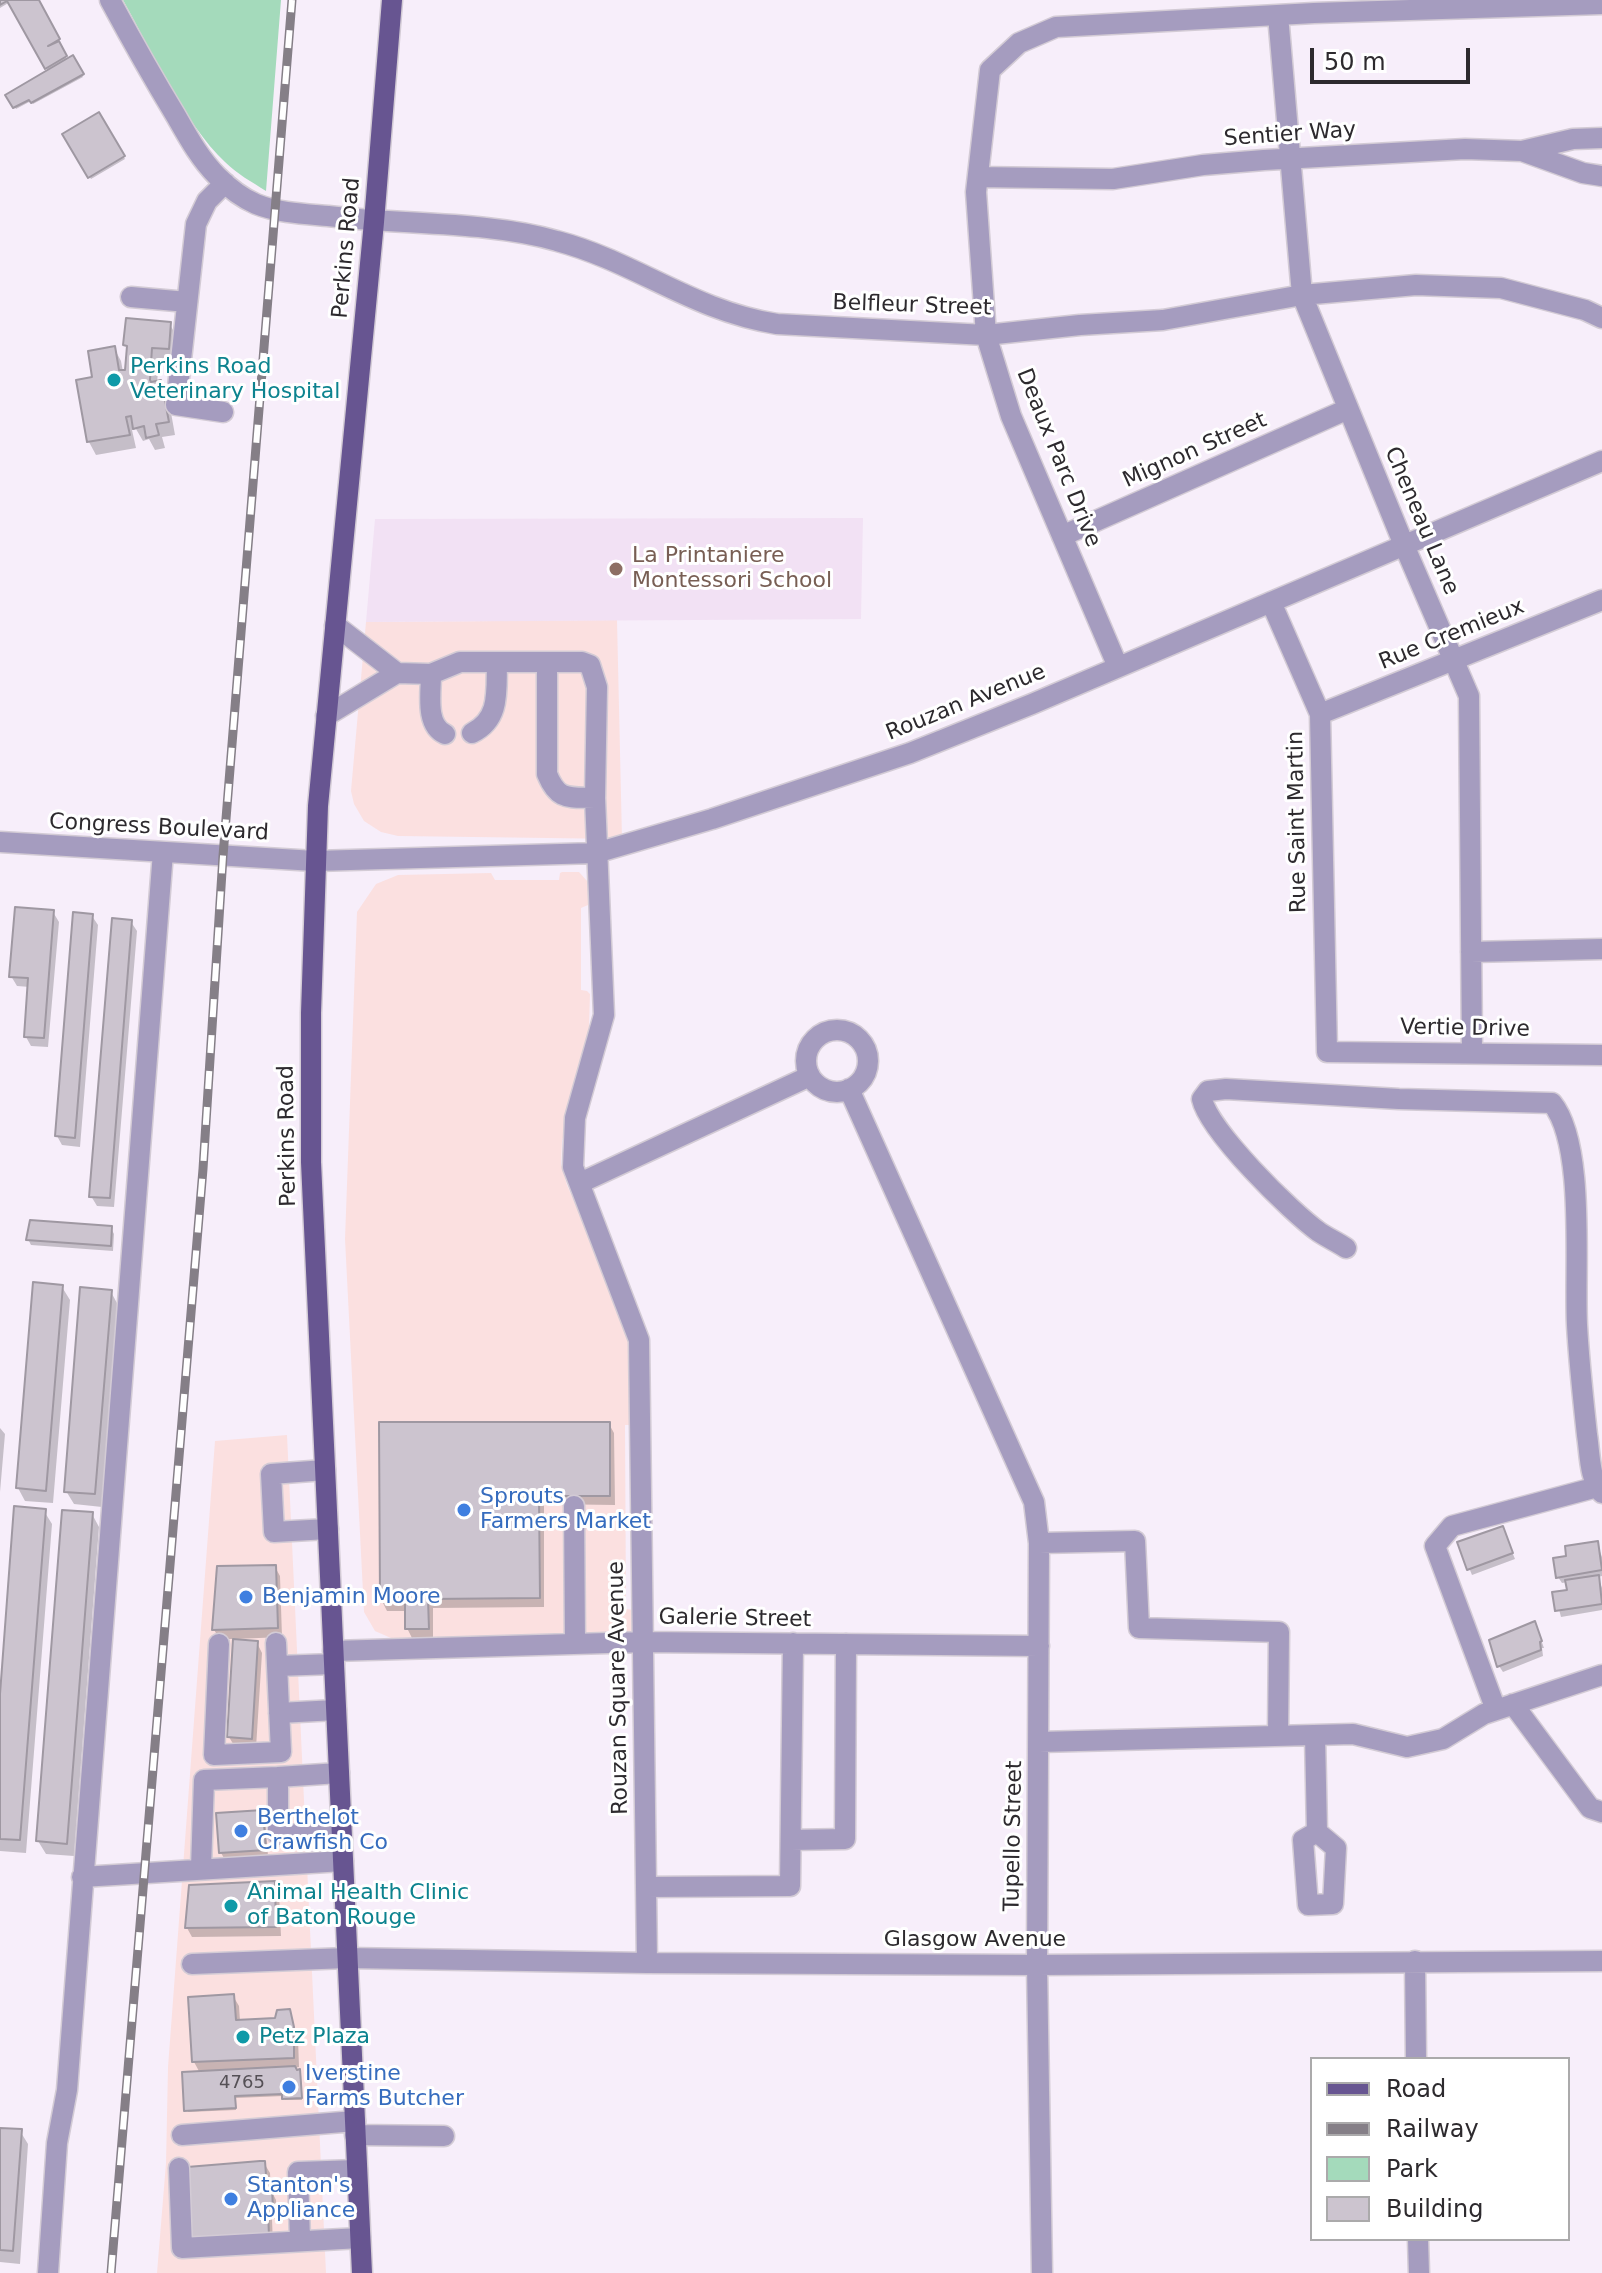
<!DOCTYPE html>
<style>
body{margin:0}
#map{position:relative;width:1602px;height:2273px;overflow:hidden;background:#f7eefa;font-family:"DejaVu Sans",sans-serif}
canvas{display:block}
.legend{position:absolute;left:1310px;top:2057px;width:260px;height:184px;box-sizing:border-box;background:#fff;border:2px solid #abaaab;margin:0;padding:10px 14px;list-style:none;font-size:24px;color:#2d2a2e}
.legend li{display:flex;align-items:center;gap:16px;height:40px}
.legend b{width:40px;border:2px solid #abaaab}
.scale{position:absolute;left:1310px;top:48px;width:160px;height:36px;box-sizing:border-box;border:4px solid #2d2a2e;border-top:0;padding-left:10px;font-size:24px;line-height:28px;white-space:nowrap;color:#2d2a2e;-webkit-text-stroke:6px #fff;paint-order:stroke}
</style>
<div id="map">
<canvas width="1602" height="2273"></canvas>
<ul class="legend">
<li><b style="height:10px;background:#675591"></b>Road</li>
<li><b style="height:10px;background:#857f87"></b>Railway</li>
<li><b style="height:22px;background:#a4dabb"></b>Park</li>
<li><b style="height:22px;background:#ccc4cf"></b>Building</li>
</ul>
<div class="scale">50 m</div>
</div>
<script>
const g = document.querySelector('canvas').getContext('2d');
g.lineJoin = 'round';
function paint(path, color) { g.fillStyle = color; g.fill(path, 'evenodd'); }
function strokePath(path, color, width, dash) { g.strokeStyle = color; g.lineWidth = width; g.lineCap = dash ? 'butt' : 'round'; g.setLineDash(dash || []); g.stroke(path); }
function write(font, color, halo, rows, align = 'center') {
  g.font = font + ' "DejaVu Sans",sans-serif'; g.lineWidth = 6; g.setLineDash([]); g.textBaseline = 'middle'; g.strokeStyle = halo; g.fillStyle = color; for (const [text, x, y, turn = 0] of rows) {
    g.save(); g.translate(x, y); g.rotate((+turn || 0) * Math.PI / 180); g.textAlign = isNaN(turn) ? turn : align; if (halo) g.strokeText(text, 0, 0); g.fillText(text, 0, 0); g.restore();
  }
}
const commercial = new Path2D(`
 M617 620 622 839 398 836 381 832 364 821 354 804 351 791 366 622Z
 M562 872H579L588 882V905L581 908V990L587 991 590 994 589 1027 578 1088 562 1141 561 1164 567 1185 618 1303 632 1354 633 1425H625L626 1609 634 1610V1629L630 1635 621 1637 391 1638 375 1631 364 1612 345 1239 357 912 376 884 398 875 491 873 495 880H559L560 873Z
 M287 1435 326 2273H157L166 2163 168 2067 215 1441Z`);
const education = new Path2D(`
 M863 518 861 619 366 622 375 519Z`);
const green = new Path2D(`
 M123 0H281L266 191C252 182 237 174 225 162 184 123 151 50 123 0Z`);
const shadow = new Path2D(`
 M0 0H36L67 60 72 57 83 77 33 104 31 101 16 109 8 96 48 70 10 2 0 8Z
 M98 115 125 159 91 179 64 135Z
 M169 323 177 337 175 361 159 360 157 383H160L168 396 175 435 162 437 165 448 155 450 149 439 143 441 136 429 132 430 136 448 96 455 89 442 94 379 114 348 121 361 123 372H126L129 351 125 345Z
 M53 912 59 922 48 1047 31 1046 26 1037 30 987 17 986 11 976Z
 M92 916 98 925 80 1147 62 1145 57 1136Z
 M131 922 137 931 114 1207 97 1206 91 1196Z
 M111 1228 114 1234 113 1251 31 1245 28 1239Z
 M62 1287 70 1300 53 1503 25 1501 18 1488Z
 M111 1292 118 1305 102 1507 74 1504 66 1491Z
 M609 1424 614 1433 615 1505 544 1504V1607L433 1608V1638H412L407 1628V1611H387L382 1601Z
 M0 1428 5 1434 0 1492Z
 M44 1511 52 1524 26 1853 0 1851V1720Z
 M92 1514 99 1527 74 1856 46 1854 38 1841Z
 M1505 1535 1515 1559 1472 1575 1459 1543Z
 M1597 1543 1602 1557V1576L1598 1577 1602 1588V1610L1561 1617 1555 1594 1570 1591 1568 1582 1562 1583 1558 1577 1568 1557Z
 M275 1567 280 1576 282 1637 236 1639V1642L257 1643 262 1653 256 1748 235 1747 229 1737 236 1639H220L214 1630 219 1568Z
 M1537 1629 1544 1648H1542L1543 1656 1503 1672 1499 1666Z
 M262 1812 265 1818 268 1856 224 1858 221 1853Z
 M274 1883 279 1893 281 1936 192 1937 187 1928Z
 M233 1996 239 2006 240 2021 276 2019 289 2011 298 2038 299 2067 294 2068 301 2074 302 2100H285L284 2096 236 2098V2110L188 2112 200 2073 194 2062Z
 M0 2130 20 2131 28 2144 20 2264 0 2262Z
 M264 2163 270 2173 271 2190 276 2200 277 2218 272 2219 273 2246 189 2169Z`);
const building = new Path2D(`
 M0 0H39L60 39 48 46 59 41 67 56 45 69 7 1 0 5Z
 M73 55 84 74 31 103 29 100 13 108 5 95Z
 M99 112 125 156 88 178 62 134Z
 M126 318 171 322 169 349 152 348 150 380 151 382 161 380 169 422 156 424 159 435 146 438 144 426 133 429 131 416 126 417 130 435 87 442 76 380 92 377 88 351 115 346 119 370H125L127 346 123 345Z
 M15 907 54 910 44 1038 24 1037 28 978 9 977Z
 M73 912 93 914 75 1138 55 1136Z
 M112 918 132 920 110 1198 89 1197Z
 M30 1220 112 1226 111 1246 26 1240Z
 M33 1282 63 1285 46 1491 16 1488Z
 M80 1287 112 1290 95 1494 64 1492Z
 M379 1422H610V1496H539L540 1598 428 1599 429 1629H405V1602H380Z
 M14 1506 46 1509 20 1840 0 1839V1694Z
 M62 1510 93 1512 67 1844 36 1841Z
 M1503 1526 1513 1553 1467 1570 1457 1542Z
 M1598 1541 1602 1570 1556 1578 1553 1558 1566 1556 1565 1546Z
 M276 1565 278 1628 212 1630 217 1566Z
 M1599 1575 1602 1604 1555 1611 1552 1592 1567 1590 1565 1580Z
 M1535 1621 1542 1641 1540 1642 1541 1650 1497 1667 1489 1640Z
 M233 1639 258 1641 252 1739 227 1737Z
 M263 1810 266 1850 219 1853 216 1813Z
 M275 1881 276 1927 185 1928 189 1885Z
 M234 1994 236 2020 275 2018 277 2010 290 2009 294 2027V2058L192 2062 188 1997Z
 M295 2066 297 2070 300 2069 302 2098 282 2099V2094L235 2096 236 2108 184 2111 182 2072Z
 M0 2128 22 2129 13 2251 0 2250Z
 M260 2161H265L267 2189 272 2188 273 2209H268L269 2237 191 2239 187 2167Z`);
const minor = new Path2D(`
 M110 0C131 39 153 78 176 116 188 137 200 159 217 176 228 187 242 198 256 204 278 213 305 214 328 216 401 225 488 221 557 241 636 262 693 311 777 324L986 335 1080 325 1163 320 1302 295 1416 285 1501 288 1585 310 1602 318
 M1278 15 1302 295 1404 545 1469 696 1472 1052
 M1522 151 1573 139 1602 138
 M978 177 1113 179 1203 165 1264 160 1465 149 1522 151 1583 173 1602 176
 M131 297 187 302
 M223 412 176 405 196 224 207 201 225 183
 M1062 536 1348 409
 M1271 602 1320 714 1327 1052 1602 1055
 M547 662V774C558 801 568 797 595 798
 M1118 667 1011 416 986 335 976 192 990 70 1019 43 1056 27 1314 13 1602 4
 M397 673 431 674 460 662H582L590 665 597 687 595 798 604 1015 575 1118 573 1167 639 1340 647 1963
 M431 674C431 693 425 725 445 734
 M1320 714 1602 600
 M326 716 397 673 335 625
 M472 733C501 719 496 690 497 662
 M0 842 315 861 596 853 712 819 910 753 1032 704 1602 461
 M1471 952 1602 949
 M806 1061a31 31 0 1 1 62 0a31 31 0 1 1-62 0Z
 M849 1089 1034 1502 1039 1543 1037 1965 1042 2273
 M580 1183 810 1076
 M1346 1248C1337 1242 1328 1238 1319 1232 1291 1212 1209 1131 1202 1099L1208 1091 1226 1089 1399 1099 1552 1103C1586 1145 1574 1269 1577 1325 1579 1362 1583 1398 1587 1435 1590 1453 1589 1479 1602 1493
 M325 1470 271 1474 274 1532 328 1529
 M574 1506 575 1644
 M1039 1543 1135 1541 1139 1628 1279 1632 1278 1736
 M219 1644 214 1755 281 1752 276 1643
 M333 1651 642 1642 1039 1646
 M277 1666 334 1664
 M1513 1704 1590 1808 1602 1812
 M1496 1710 1435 1546 1452 1526 1597 1487
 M279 1713 336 1710
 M1315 1735 1317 1832 1303 1840 1308 1905 1333 1904 1336 1848 1317 1832
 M1039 1742 1353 1734 1407 1747 1443 1739 1484 1714 1602 1675
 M339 1773 278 1777V1835L341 1833
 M791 1840 845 1839 846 1644
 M201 1868 204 1780 278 1777
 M82 1877 343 1861
 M646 1887 790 1886 793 1643
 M1415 1961 1416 2059
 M192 1964 347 1958 647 1963 1037 1965 1602 1961
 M182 2135 355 2121
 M355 2135 444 2136
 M179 2168 182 2248 360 2238
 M1418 2239 1419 2273
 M300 2241 298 2172 357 2170
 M48 2273 57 2143 67 2090 163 852`);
const major = new Path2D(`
 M362 2273 311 1162V1013L318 806 374 222 392 0`);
const rail = new Path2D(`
 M111 2273 203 1169 223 856 292 0`);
const markers = [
 [114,380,8,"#0f9aa8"],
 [616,569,8,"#8d6e63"],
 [464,1510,8,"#3f7fe0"],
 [246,1597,8,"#3f7fe0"],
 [241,1831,8,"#3f7fe0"],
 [231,1906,8,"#0f9aa8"],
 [243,2037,8,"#0f9aa8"],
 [289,2087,8,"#3f7fe0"],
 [231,2199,8,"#3f7fe0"]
];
const numberNames = [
 ["4765",242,2083]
];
const streetNames = [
 ["Sentier Way",1290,135,-4],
 ["Perkins Road",347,248,-85],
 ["Belfleur Street",912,306,2],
 ["Mignon Street",1195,451,-24],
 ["Deaux Parc Drive",1058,458,68],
 ["Cheneau Lane",1421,521,67],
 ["Rue Cremieux",1452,635,-22],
 ["Rouzan Avenue",966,703,-22],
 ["Rue Saint Martin",1298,822,-91],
 ["Congress Boulevard",159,828,3],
 ["Vertie Drive",1465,1029,1],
 ["Perkins Road",288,1136,-91],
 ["Galerie Street",735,1619,1],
 ["Rouzan Square Avenue",619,1688,-91],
 ["Tupello Street",1014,1836,-89],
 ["Glasgow Avenue",975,1940]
];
const cultureNames = [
 ["Perkins Road",130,367],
 ["Veterinary Hospital",130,392],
 ["Animal Health Clinic",247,1893],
 ["of Baton Rouge",247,1918],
 ["Petz Plaza",259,2037]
];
const educationNames = [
 ["La Printaniere",632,556],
 ["Montessori School",632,581]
];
const shopNames = [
 ["Sprouts",480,1497],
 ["Farmers Market",480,1522],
 ["Benjamin Moore",262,1597],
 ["Berthelot",257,1818],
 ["Crawfish Co",257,1843],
 ["Iverstine",305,2074],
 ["Farms Butcher",305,2099],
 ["Stanton's",247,2186],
 ["Appliance",247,2211]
];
paint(commercial, '#fbe0e0');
paint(education, '#f2e1f4');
paint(green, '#a4dabb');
paint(shadow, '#0003');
paint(building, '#ccc4cf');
strokePath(building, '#9f98a2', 2);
strokePath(minor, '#d3cbd5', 23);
strokePath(major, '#d3cbd5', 23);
strokePath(minor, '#a59cbf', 20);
strokePath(major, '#675591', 20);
strokePath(rail, '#857f87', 9);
strokePath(rail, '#fff', 6, [18]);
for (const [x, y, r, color] of markers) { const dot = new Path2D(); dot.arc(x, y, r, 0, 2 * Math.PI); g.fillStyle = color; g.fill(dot); strokePath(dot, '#fff', 3); }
write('18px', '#555056', null, numberNames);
write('22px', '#2d2a2e', '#fff', streetNames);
write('22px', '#0d838f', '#fff', cultureNames, 'left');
write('22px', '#785e54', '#fff', educationNames, 'left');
write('22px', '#366cbe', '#fff', shopNames, 'left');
</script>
